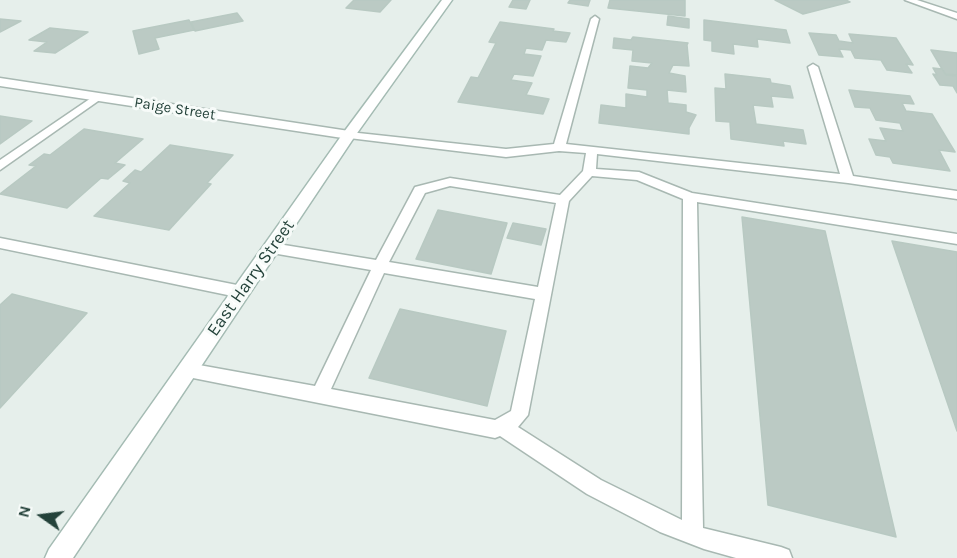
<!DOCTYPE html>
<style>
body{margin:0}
#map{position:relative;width:957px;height:558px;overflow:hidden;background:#e6efeb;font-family:Karla,sans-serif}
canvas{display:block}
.north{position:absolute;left:12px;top:486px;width:60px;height:60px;-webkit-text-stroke:4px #f7fbf9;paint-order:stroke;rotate:284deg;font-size:16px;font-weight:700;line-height:24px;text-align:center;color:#24423a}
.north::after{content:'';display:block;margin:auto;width:21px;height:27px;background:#24423a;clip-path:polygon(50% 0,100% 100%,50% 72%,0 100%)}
</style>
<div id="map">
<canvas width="957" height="558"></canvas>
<div class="north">N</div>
</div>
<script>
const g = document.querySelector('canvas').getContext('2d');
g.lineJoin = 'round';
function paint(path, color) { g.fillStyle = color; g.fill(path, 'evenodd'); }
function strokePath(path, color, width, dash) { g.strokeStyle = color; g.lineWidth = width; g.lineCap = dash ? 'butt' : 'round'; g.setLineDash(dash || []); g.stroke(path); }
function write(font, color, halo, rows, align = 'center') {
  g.font = font + ' Karla,sans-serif'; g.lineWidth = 6; g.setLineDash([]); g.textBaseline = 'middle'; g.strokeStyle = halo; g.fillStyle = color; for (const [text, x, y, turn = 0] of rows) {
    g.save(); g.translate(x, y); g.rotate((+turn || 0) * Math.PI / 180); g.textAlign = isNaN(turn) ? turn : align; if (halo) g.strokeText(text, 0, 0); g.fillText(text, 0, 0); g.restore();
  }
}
const building = new Path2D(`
 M354 0H391L380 12 346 8Z
 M513 0H530L526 9 509 7Z
 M570 0H590L588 6 568 3Z
 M610 0H685V16L608 8Z
 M775 0H846L850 2 803 14Z
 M237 13 243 21 195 31 191 22Z
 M668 16 689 19V28L667 25Z
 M0 19 21 21 0 32Z
 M189 20 194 30 155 38 159 49 139 54 133 31Z
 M704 20 786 30 790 43 757 39 758 47 733 44 734 54 712 51V41L704 40Z
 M500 22 554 29 553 31 570 33 566 42 546 40 542 50 526 48 524 54 541 56 533 76 514 74 511 80 532 83 526 95 549 99 543 114 458 102 471 77 478 78 496 43 489 42Z
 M50 28 88 32 55 53 34 51 47 42 29 40Z
 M809 33 836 35 839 41 853 43 849 34 896 38 913 65 906 64 912 73 887 70 881 60 855 58 851 50 839 49 843 57 819 55Z
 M633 37 688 43 687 45 689 66 673 65 669 73 685 76 686 92 667 90 668 103 686 105V112L696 115 689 128V134L599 123 601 105 626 108V94L647 97V90L628 88 630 66 648 68 652 63 632 61 633 50 613 48 614 38 631 40Z
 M931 50 957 53V75L945 74Z
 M933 68 942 69 946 75 957 76V93L953 86 940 85 933 74 937 75Z
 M725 74 770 79 771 83 790 86 793 98 771 96 773 107 753 105 756 124 803 130 806 144 783 141 784 146 731 139 730 122 716 121 715 88 726 89Z
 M849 90 910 96 914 104 902 103 906 111 932 114 955 152 939 150 950 171 893 163 890 157 876 155 869 139 886 141 880 128 903 131 900 123 876 120 870 108 855 107Z
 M0 116 32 121 0 144Z
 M84 129 143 139 115 163 125 165 108 179 101 178 67 208 0 194 36 166 29 165 44 154 50 155Z
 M170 145 233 155 207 183 211 184 169 230 94 216 130 183 123 181 135 170 141 172Z
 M438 210 507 223 491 274 416 259Z
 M742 217 825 231 896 537 768 505Z
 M513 223 546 229 541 245 507 238Z
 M892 241 957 252V431Z
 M12 294 87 313 0 408V305Z
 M400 309 506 331 487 406 369 378Z`);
const service = new Path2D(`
 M905 0H917L957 13V19Z
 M595 16 599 19 566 144 840 174 808 67 813 64 818 67 853 176 957 191V199L848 183 597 154 596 169 639 172 692 193 957 234V244L697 202 703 528 781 547 789 550 792 558H736L704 549 660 532 587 494 500 436 495 438 188 377 182 375 179 370 182 365 188 363 315 386 371 270 272 253 267 252 265 248 267 244 272 243 376 260 415 187 450 178 560 195 583 171 586 153 559 151 506 157 349 138 343 135 349 132 506 149 554 144 591 19ZM592 176 637 180 683 199 682 520 601 480 518 427 528 415 569 201ZM450 186 556 203 538 287 389 262 425 193ZM384 273 535 299 511 411 495 420 331 389Z
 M97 94 101 95V99L0 170V160Z
 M0 238 242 286 247 288 250 292 247 296 242 298 0 248Z`);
const minor = new Path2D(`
 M0 78 349 131 356 135 349 139 0 86Z`);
const secondary = new Path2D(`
 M442 0H452L355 136 73 558H45L49 549 344 132Z`);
const farStreetnames = [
 ["Paige Street",175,109,9]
];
const streetNames = [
 ["East Harry Street",251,278,-55]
];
paint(building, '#bbcac4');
strokePath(building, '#b8c9c2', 1.5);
strokePath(service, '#a8b8b2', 3);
strokePath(minor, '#a8b8b2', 3);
strokePath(secondary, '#a4bbb3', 3);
paint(service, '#fff');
paint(minor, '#fff');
paint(secondary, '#fff');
write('15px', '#24423a', '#f7fbf9', farStreetnames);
write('18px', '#24423a', '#f7fbf9', streetNames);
</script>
